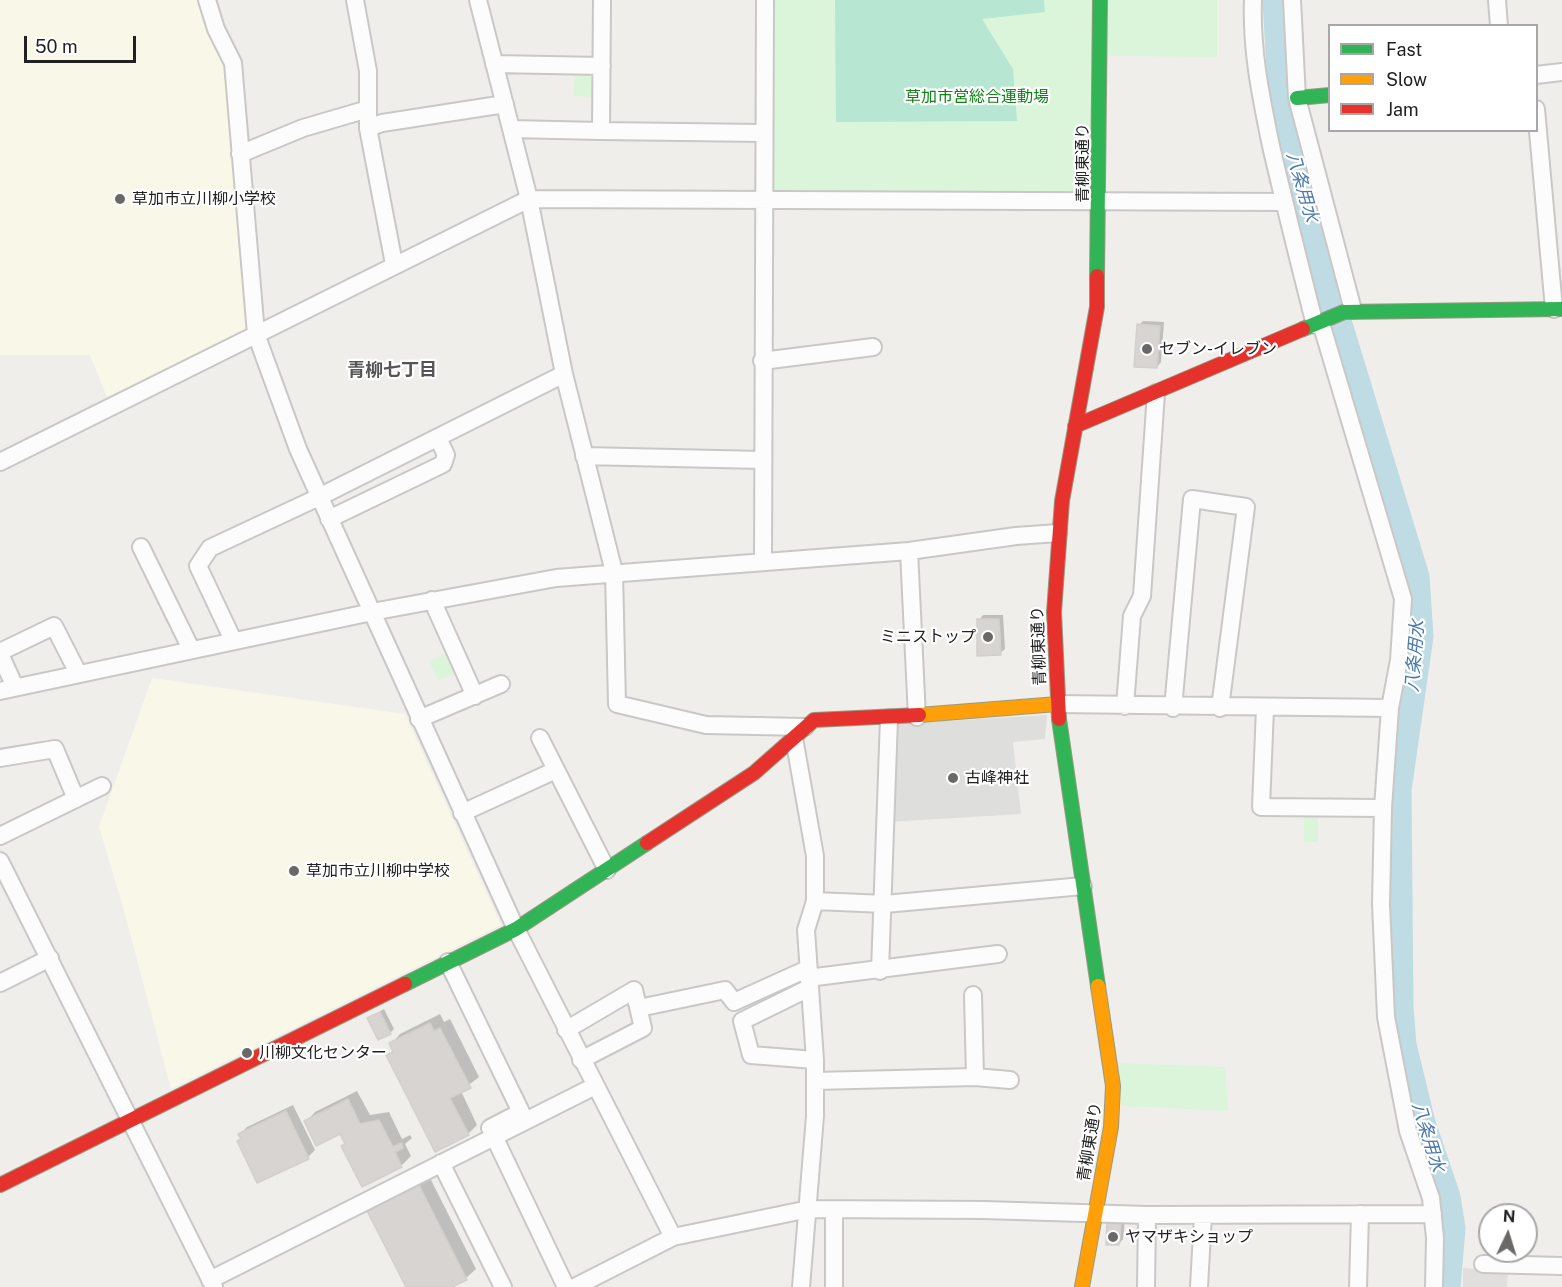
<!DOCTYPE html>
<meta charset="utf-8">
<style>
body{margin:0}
#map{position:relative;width:1562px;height:1287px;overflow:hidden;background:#f0eeeb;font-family:"Public Sans",sans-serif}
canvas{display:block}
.legend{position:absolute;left:1328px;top:24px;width:210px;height:108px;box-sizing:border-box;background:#fff;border:2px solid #a7a7a7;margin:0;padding:8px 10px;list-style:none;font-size:18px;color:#222}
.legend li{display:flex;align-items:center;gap:12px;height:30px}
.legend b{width:30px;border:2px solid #a7a7a7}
.north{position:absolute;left:1478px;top:1203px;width:60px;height:60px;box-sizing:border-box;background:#fff;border:2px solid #a7a7a7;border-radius:50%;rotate:4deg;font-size:16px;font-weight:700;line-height:24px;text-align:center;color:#222}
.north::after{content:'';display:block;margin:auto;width:21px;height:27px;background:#6a6968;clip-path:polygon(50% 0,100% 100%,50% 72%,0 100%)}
.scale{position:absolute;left:24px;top:36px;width:112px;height:27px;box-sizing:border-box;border:3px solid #222;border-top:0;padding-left:8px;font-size:18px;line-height:21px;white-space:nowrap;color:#222;-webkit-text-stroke:4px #fff;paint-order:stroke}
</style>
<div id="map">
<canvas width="1562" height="1287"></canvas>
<ul class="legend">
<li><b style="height:8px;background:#30b455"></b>Fast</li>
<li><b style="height:8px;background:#ff9f0a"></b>Slow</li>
<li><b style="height:8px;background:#e5322d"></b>Jam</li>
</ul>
<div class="north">N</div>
<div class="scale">50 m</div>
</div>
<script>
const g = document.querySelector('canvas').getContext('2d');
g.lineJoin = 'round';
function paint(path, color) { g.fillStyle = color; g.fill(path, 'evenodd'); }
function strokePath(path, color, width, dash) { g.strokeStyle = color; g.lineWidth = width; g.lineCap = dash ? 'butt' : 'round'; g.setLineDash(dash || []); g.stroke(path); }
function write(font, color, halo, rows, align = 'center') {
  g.font = font + ' "Public Sans","Noto Sans JP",sans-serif'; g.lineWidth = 4.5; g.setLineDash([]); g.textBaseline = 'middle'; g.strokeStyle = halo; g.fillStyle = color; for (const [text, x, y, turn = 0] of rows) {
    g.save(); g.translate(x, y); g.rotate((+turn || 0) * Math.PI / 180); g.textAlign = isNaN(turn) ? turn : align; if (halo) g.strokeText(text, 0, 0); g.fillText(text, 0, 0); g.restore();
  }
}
const education = new Path2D(`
 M0 0H206L228 65 252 332 107 397 90 355H0Z
 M152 678 405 714 501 925 171 1089 125 914 99 827Z`);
const religious = new Path2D(`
 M1047 715 1045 739 1013 742 1021 814 889 822 891 724Z`);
const park = new Path2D(`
 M770 0H1092L1091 196 769 193Z
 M1108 0H1217V57L1108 56Z
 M575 67 600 68V97L574 96Z
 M449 652 460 672 438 681 429 661Z
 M1304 809H1318V842H1304Z
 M1119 1063 1225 1067 1228 1111 1122 1106Z`);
const pitch = new Path2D(`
 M835 0H1044L1045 12 982 19 1013 69 1017 121 836 122Z`);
const parking = new Path2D(`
 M1463 1268 1508 1272 1507 1287H1463Z`);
const shadow = new Path2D(`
 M1143 321 1164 322 1161 362 1157 367 1139 325Z
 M983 615H1003L1005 649 1000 653 979 620Z
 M384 1009 394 1029 390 1033 369 1018Z
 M440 1014 444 1022 450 1019 479 1077 461 1091 477 1125 468 1134 388 1056 394 1050 391 1044 400 1034Z
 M357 1091 370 1115 389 1112 402 1139 410 1135 412 1138 405 1144 411 1156 402 1165 363 1185 340 1132 306 1122 315 1112Z
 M293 1105 315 1150 308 1157 242 1138 240 1134 247 1127Z
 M429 1176 476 1269 466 1278 449 1287H407L369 1211 379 1202Z
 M1113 1220H1125L1123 1239 1119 1244 1109 1224Z`);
const river = new Path2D(`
 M1276 0 1283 121 1331 298 1416 577 1420 636 1398 790 1400 1007 1403 1045 1422 1123 1447 1197 1452 1228 1447 1287`);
const building = new Path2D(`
 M1137 324 1160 326 1157 368 1134 367Z
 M977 619H999L1001 655 977 656Z
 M380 1012 391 1034 378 1040 367 1018Z
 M430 1023 434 1031 440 1028 471 1088 450 1098 469 1135 435 1152 386 1055 393 1052 389 1043Z
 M348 1099 360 1124 379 1120 393 1147 401 1143 403 1148 395 1152 402 1167 362 1187 341 1146 345 1144 340 1134 316 1146 304 1121Z
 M286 1111 309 1159 257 1183 237 1141 241 1139 238 1134Z
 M419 1185 467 1280 452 1287H406L367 1211Z
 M1107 1223 1121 1224 1119 1245H1106Z`);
const street = new Path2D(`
 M207 0 216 29 233 63 256 334 298 449 516 929 673 1237
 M355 0 368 71V128L394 264
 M478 0 529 199 564 374 614 572 617 704 706 725 805 727
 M602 0 601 131 763 133
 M1253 0C1251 50 1261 97 1271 146 1285 206 1300 266 1315 325
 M1292 0 1297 98 1353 310
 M1497 0 1499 26
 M494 64 602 66
 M1536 75 1562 72
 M1536 109 1554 309
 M368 128 382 123 505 104
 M511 129 601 131
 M240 154 303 128 368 109
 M1321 323 1403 599 1399 660 1390 708 1383 808 1381 904 1386 1017 1408 1131 1431 1198 1435 1238 1434 1287
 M762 361 873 347
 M584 456 762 460
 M0 462 529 199 1284 202
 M329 519 443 464 446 455 438 438
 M141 547 191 649
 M909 551 917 717
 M763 562 765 0
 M432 600 475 696
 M233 640 198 566 210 548 319 497 564 374
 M0 652 54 626 78 673
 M0 654 15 687
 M0 691 372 612 556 578 909 551 1016 536 1058 533
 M1058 704 1390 708
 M1125 706 1132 616 1142 596 1156 393
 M1173 708 1192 499 1246 507 1220 708
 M1265 708 1261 807 1383 808
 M419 719 501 684
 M540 738 607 870
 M794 738 815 856V901
 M0 758 55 749 76 799
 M462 813 556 770
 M0 836 102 786
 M0 861 214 1287
 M448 962 521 1112 490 1128 566 1287
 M880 971 889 718
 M808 978 998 954
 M0 983 50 958
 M809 988 742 1021 751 1055 815 1060
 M973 995 975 1077
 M639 1008 725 990 734 1002 807 969
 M566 1030 634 990 643 1028 581 1060
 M815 1081 975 1077 1010 1080
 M441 1163 503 1287
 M1483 1264 1562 1266
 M210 1280 595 1086
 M575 1287 673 1237 809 1209 984 1210 1147 1215 1433 1214
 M801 1287 815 1116V1060L806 930 815 901 885 904 1083 886
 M834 1287V1210
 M1146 1287 1147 1215
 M1199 1287 1203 1215
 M1358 1287 1360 1214`);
const fast = new Path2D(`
 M1297 98 1330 95
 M1097 276 1100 0
 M1303 329 1344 312 1562 309
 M1059 719 1098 986
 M405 984 516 929 647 843`);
const slow = new Path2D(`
 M919 715 1058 704
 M1082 1287 1111 1127 1113 1086 1098 986`);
const jam = new Path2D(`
 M1075 426 1303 329
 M1059 719 1054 612 1062 501 1097 307V276
 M647 843 754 773 814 720 919 715
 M0 1185 405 984`);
const markers = [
 [120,199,6,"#6a6968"],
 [1147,349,6,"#6a6968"],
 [988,637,6,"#6a6968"],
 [953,778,6,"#6a6968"],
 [294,871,6,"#6a6968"],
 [247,1053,6,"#6a6968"],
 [1113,1237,6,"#6a6968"]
];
const parkNames = [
 ["草加市営総合運動場",977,97]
];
const streetNames = [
 ["青柳東通り",1083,163,-90],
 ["青柳東通り",1039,646,-92],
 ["青柳東通り",1090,1142,-81]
];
const poiNames = [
 ["草加市立川柳小学校",132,199],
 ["セブン-イレブン",1159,349],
 ["ミニストップ",976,637,"right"],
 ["古峰神社",965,778],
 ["草加市立川柳中学校",306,871],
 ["川柳文化センター",259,1053],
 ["ヤマザキショップ",1125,1237]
];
const waterNames = [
 ["八条用水",1302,187,74],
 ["八条用水",1415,656,-85],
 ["八条用水",1428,1137,73]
];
const neighbourhoodNames = [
 ["青柳七丁目",392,370]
];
paint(education, '#f8f7e8');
paint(religious, '#dededc');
paint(park, '#daf5da');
paint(pitch, '#b7e6d2');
paint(parking, '#e0dfde');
paint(shadow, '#0003');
strokePath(river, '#bfdbe3', 27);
paint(building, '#d7d4d2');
strokePath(building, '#d3d0cc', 1.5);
strokePath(street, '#c9c8c7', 20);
strokePath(fast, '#999a82', 16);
strokePath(slow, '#999a82', 16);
strokePath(jam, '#999a82', 16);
strokePath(street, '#fdfcfc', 16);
strokePath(fast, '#30b455', 14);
strokePath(slow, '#ff9f0a', 14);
strokePath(jam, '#e5322d', 14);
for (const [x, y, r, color] of markers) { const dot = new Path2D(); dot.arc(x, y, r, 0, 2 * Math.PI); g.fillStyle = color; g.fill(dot); strokePath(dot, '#fff', 2); }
write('16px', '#0c8416', '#fff', parkNames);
write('16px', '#222', '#fff', streetNames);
write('16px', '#222', '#fff', poiNames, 'left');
write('italic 18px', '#4a7aab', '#fff', waterNames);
write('bold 18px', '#555', '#fff', neighbourhoodNames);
</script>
